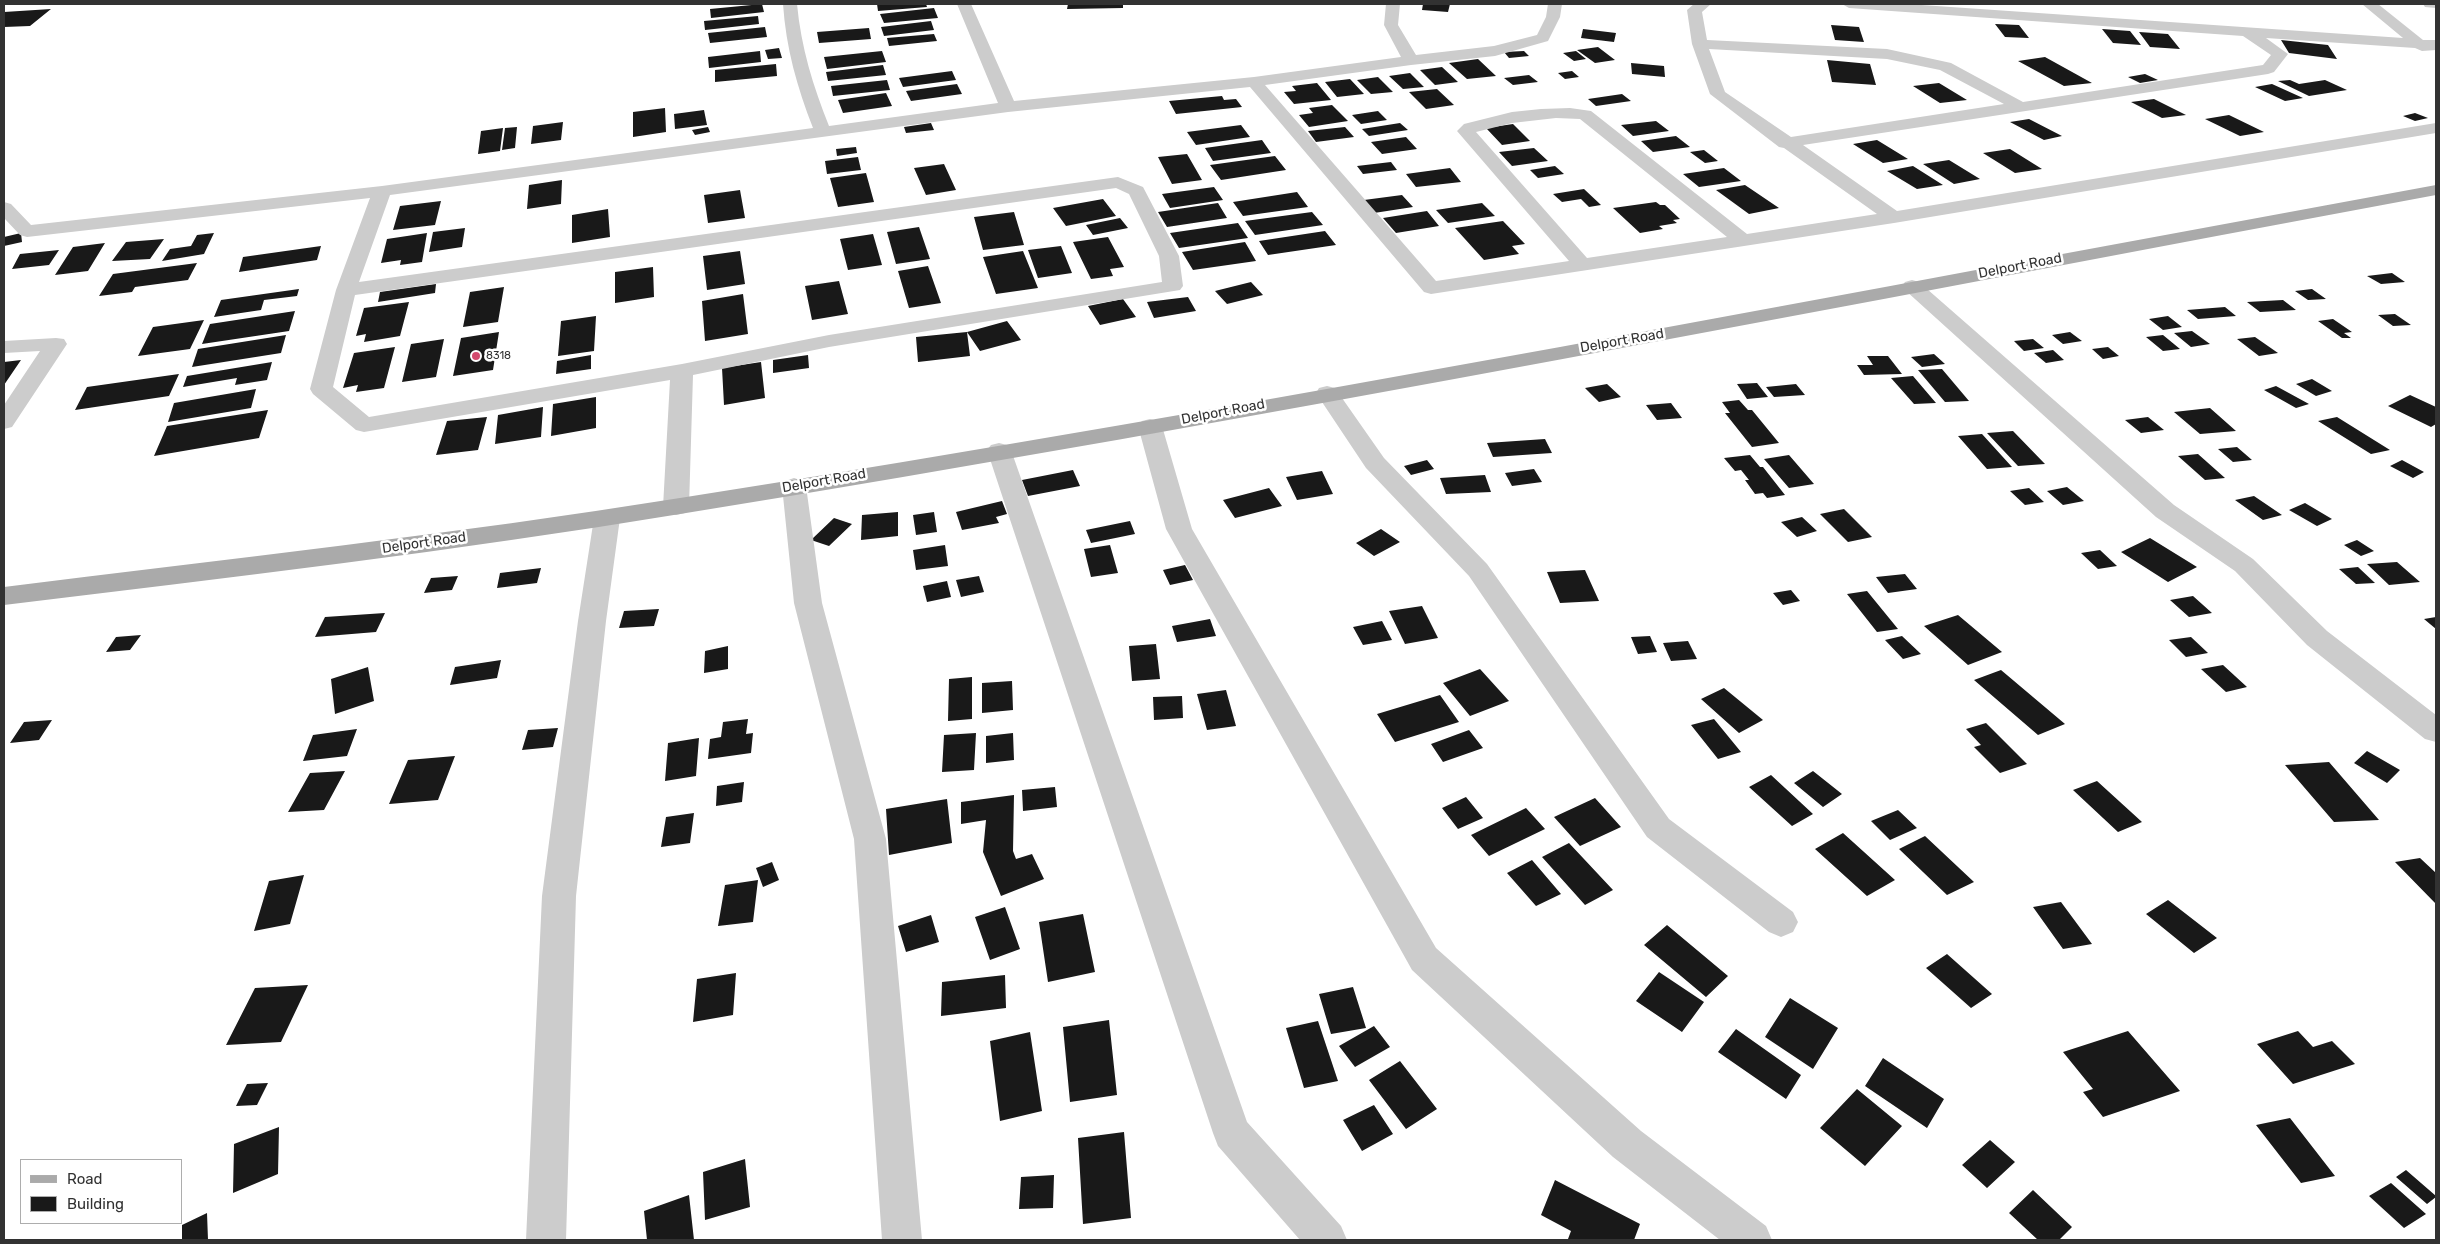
<!DOCTYPE html>
<style>
body{margin:0}
#map{position:relative;width:2440px;height:1244px;overflow:hidden;background:#fff;font-family:Rubik,sans-serif}
canvas{display:block}
.frame{position:absolute;inset:0;border:5px solid #323232;pointer-events:none}
.legend{position:absolute;left:20px;top:1159px;width:162px;height:65px;box-sizing:border-box;background:#fff;border:1px solid #adadad;margin:0;padding:6px 9px;list-style:none;font-size:15px;color:#323232}
.legend li{display:flex;align-items:center;gap:10px;height:25px}
.legend b{width:25px;border:1px solid #adadad}
</style>
<div id="map">
<canvas width="2440" height="1244"></canvas>
<div class="frame"></div>
<ul class="legend">
<li><b style="height:6px;background:#aaa"></b>Road</li>
<li><b style="height:14px;background:#191919"></b>Building</li>
</ul>
</div>
<script>
const g = document.querySelector('canvas').getContext('2d');
g.lineJoin = 'round';
function paint(path, color) { g.fillStyle = color; g.fill(path, 'evenodd'); }
function strokePath(path, color, width, dash) { g.strokeStyle = color; g.lineWidth = width; g.lineCap = dash ? 'butt' : 'round'; g.setLineDash(dash || []); g.stroke(path); }
function write(font, color, halo, rows, align = 'center') {
  g.font = font + ' Rubik,sans-serif'; g.lineWidth = 5; g.setLineDash([]); g.textBaseline = 'middle'; g.strokeStyle = halo; g.fillStyle = color; for (const [text, x, y, turn = 0] of rows) {
    g.save(); g.translate(x, y); g.rotate((+turn || 0) * Math.PI / 180); g.textAlign = isNaN(turn) ? turn : align; if (halo) g.strokeText(text, 0, 0); g.fillText(text, 0, 0); g.restore();
  }
}
const building = new Path2D(`
 M762 4 764 12 711 18 710 9Z
 M877 4H926L927 7 878 11Z
 M1068 4H1123V8L1067 9Z
 M1423 4H1450L1448 12 1422 10Z
 M934 8 938 18 884 23 880 14Z
 M51 9 30 26 4 27V12Z
 M758 16 759 24 705 30 704 21Z
 M931 21 934 30 884 36 881 27Z
 M1995 24 2019 25 2029 38 2005 37Z
 M1831 25 1859 27 1864 42 1835 40Z
 M765 27 767 37 710 43 708 33Z
 M869 28 871 39 819 43 817 32Z
 M1583 29 1616 33 1614 42 1581 38Z
 M2102 29 2130 31 2141 45 2113 43Z
 M2139 32 2168 34 2180 49 2150 47Z
 M934 34 937 41 889 46 887 38Z
 M2281 40 2328 45 2337 59 2289 53Z
 M1598 47 1615 60 1595 63 1577 50Z
 M779 48 782 58 768 59 765 50Z
 M760 51 761 62 709 68 708 57Z
 M882 51 886 62 827 69 824 57Z
 M1524 51 1529 56 1509 58 1504 52Z
 M1576 51 1586 59 1574 61 1563 53Z
 M2045 57 2092 83 2064 86 2018 61Z
 M1478 59 1496 76 1467 79 1449 63Z
 M1827 60 1870 64 1876 85 1832 82Z
 M1631 63 1664 66 1665 77 1632 74Z
 M776 64 777 76 715 82V70Z
 M883 65 886 75 828 81 826 72Z
 M1442 67 1458 82 1435 85 1420 70Z
 M952 71 956 80 903 87 899 78Z
 M1572 71 1579 77 1565 79 1558 73Z
 M1410 73 1424 87 1403 89 1389 76Z
 M2145 74 2158 80 2140 83 2128 77Z
 M1529 75 1538 82 1513 85 1504 78Z
 M1378 77 1393 92 1371 94 1357 80Z
 M1350 79 1364 94 1337 97 1325 82Z
 M887 80 890 90 833 96 831 86Z
 M2290 80 2299 84 2325 80 2347 90 2309 96 2278 81Z
 M1317 83 1331 100 1294 104 1284 92 1296 91 1292 86Z
 M1939 83 1967 100 1940 103 1913 86Z
 M957 84 962 94 911 101 906 91Z
 M2272 84 2303 98 2285 101 2255 87Z
 M1437 89 1454 105 1426 109 1409 92Z
 M886 93 892 106 843 113 838 100Z
 M1622 94 1631 101 1596 106 1588 99Z
 M1222 96 1224 100 1236 99 1242 107 1176 114 1169 101Z
 M2154 99 2186 115 2162 118 2131 102Z
 M1332 105 1348 121 1309 127 1299 115 1313 113 1309 108Z
 M665 108 666 132 633 137V112Z
 M704 110 707 125 675 129 674 114Z
 M1378 111 1387 120 1361 124 1352 115Z
 M2415 113 2428 118 2415 121 2403 116Z
 M2229 115 2264 132 2240 136 2205 119Z
 M2029 119 2062 136 2044 140 2010 122Z
 M1656 121 1669 131 1633 136 1621 125Z
 M563 122 561 140 531 144 533 126Z
 M931 123 934 130 906 133 904 127Z
 M1400 123 1408 130 1369 136 1362 129Z
 M1513 124 1530 141 1502 145 1486 128Z
 M1241 125 1250 137 1196 145 1187 132Z
 M517 127 515 148 502 150 505 128Z
 M708 127 710 132 695 135 692 130Z
 M1345 127 1354 137 1316 142 1308 131Z
 M503 128 500 151 478 154 481 131Z
 M1676 136 1690 147 1653 152 1641 141Z
 M1406 137 1417 149 1382 154 1371 142Z
 M1262 140 1271 153 1213 161 1205 148Z
 M1877 140 1908 159 1883 163 1853 144Z
 M856 147 857 153 837 156 836 149Z
 M1534 148 1548 161 1512 166 1499 152Z
 M2010 149 2042 169 2015 173 1983 153Z
 M1704 150 1718 161 1705 163 1690 152Z
 M1187 154 1202 180 1172 184 1158 157Z
 M1275 156 1286 170 1221 180 1210 165Z
 M858 157 861 170 827 174 825 161Z
 M1949 160 1980 179 1954 184 1923 164Z
 M1391 162 1397 170 1363 174 1357 166Z
 M944 164 956 190 926 195 914 168Z
 M1555 166 1564 174 1538 178 1530 170Z
 M1913 166 1943 185 1917 189 1887 171Z
 M1450 168 1461 182 1416 187 1406 174Z
 M1724 168 1741 181 1699 187 1683 174Z
 M866 173 874 202 838 207 830 178Z
 M562 180 561 204 527 209 529 185Z
 M1745 185 1779 208 1749 214 1716 190Z
 M1214 187 1223 200 1170 208 1162 194Z
 M1584 189 1601 205 1589 207 1581 199 1562 202 1553 194Z
 M740 190 745 218 708 223 704 195Z
 M1297 192 1308 207 1243 216 1233 202Z
 M1402 195 1413 207 1374 213 1364 200Z
 M1103 199 1116 216 1066 226 1053 208Z
 M441 201 435 225 393 230 400 206Z
 M1656 202 1660 205H1665L1680 219 1673 220 1677 223 1659 226 1663 229 1640 233 1613 208Z
 M1218 203 1227 218 1167 227 1158 212Z
 M1482 203 1495 216 1448 223 1436 210Z
 M608 209 610 237 572 243V215Z
 M1427 211 1439 226 1396 233 1383 218Z
 M1014 212 1024 245 983 250 974 217Z
 M1312 212 1323 225 1255 235 1245 221Z
 M1120 218 1128 228 1093 235 1086 225Z
 M1503 221 1525 244 1512 246 1519 254 1484 260 1455 228Z
 M1238 223 1248 238 1179 248 1170 233Z
 M919 227 930 259 896 264 887 232Z
 M465 228 462 247 429 252 433 232Z
 M1325 231 1336 245 1268 255 1259 241Z
 M21 233 22 242 4 246V237Z
 M214 233 204 254 162 261 170 249 191 246 197 235Z
 M427 233 422 262 400 265 401 260 381 263 387 239Z
 M873 234 882 265 848 270 840 239Z
 M1108 237 1124 267 1110 269 1113 276 1091 279 1073 242Z
 M164 239 150 259 112 261 126 242Z
 M1245 242 1256 261 1193 270 1182 252Z
 M105 243 88 271 55 275 73 247Z
 M321 246 317 260 239 272 243 257Z
 M1061 246 1072 273 1038 278 1028 250Z
 M59 250 49 265 12 269 20 254Z
 M740 251 745 284 707 290 703 256Z
 M1023 251 1038 288 996 294 983 257Z
 M197 263 188 280 135 287 132 292 99 296 113 274Z
 M928 266 941 303 909 308 898 271Z
 M653 267 654 297 615 303V272Z
 M2392 273 2405 282 2381 284 2367 276Z
 M839 281 848 314 812 320 805 286Z
 M1251 282 1263 295 1227 304 1215 291Z
 M436 284 435 293 378 302 380 292Z
 M504 287 498 322 463 327 470 292Z
 M299 289 297 296 264 300 261 310 214 317 221 300Z
 M2312 289 2326 299 2308 300 2295 291Z
 M743 294 748 334 705 341 702 301Z
 M1188 297 1196 311 1154 318 1147 302Z
 M1123 299 1136 317 1100 325 1088 306Z
 M2283 300 2296 310 2260 312 2247 302Z
 M409 302 400 336 364 342 366 334 356 336 364 308Z
 M2225 307 2236 316 2198 319 2187 310Z
 M295 311 289 331 202 344 210 324Z
 M2395 314 2411 325 2393 326 2378 315Z
 M596 316 594 351 558 356 561 321Z
 M2168 316 2182 327 2163 330 2149 319Z
 M2333 319 2352 332 2344 333 2351 338H2342L2318 321Z
 M204 320 190 349 138 356 153 327Z
 M1007 321 1021 340 980 351 967 332 970 356 918 362 916 337 967 332Z
 M2192 331 2210 344 2191 347 2174 333Z
 M499 332 493 370 453 376 461 338Z
 M2070 332 2082 341 2063 344 2052 335Z
 M286 335 281 353 192 367 198 349Z
 M2163 335 2180 349 2163 351 2146 337Z
 M2255 337 2278 353 2259 356 2237 339Z
 M444 339 436 377 402 382 411 344Z
 M2033 339 2044 348 2024 351 2014 341Z
 M395 347 384 388 356 392 358 385 343 388 354 353Z
 M2108 347 2119 356 2103 359 2092 349Z
 M2053 350 2064 360 2046 363 2034 353Z
 M1934 354 1945 364 1922 367 1911 357Z
 M591 355V369L556 374 557 361Z
 M808 355 809 368 773 373V360Z
 M1867 356H1888L1902 374 1864 375 1857 365H1873Z
 M21 360 4 385V362Z
 M272 362 267 380 235 385 237 378 183 387 187 376Z
 M761 362 765 398 724 405 722 368Z
 M1942 369 1969 401 1945 402 1918 370Z
 M179 374 169 396 75 410 87 387Z
 M1913 376 1936 403 1914 404 1891 378Z
 M2312 379 2332 391 2316 396 2296 384Z
 M1757 383 1768 397 1747 399 1737 384Z
 M1607 384 1621 397 1599 402 1585 388Z
 M1796 384 1805 395 1774 397 1766 387Z
 M2276 386 2309 404 2296 408 2264 390Z
 M256 389 251 408 168 422 174 403Z
 M2410 395 2436 407V424L2431 427 2388 406Z
 M596 397V428L551 436 553 404Z
 M1739 400 1748 410H1752L1779 443 1752 447 1725 413H1730L1722 402Z
 M1671 403 1682 418 1657 420 1646 405Z
 M543 407 541 437 495 444 498 415Z
 M2210 408 2236 431 2200 434 2174 412Z
 M268 410 259 438 154 456 167 426Z
 M487 417 478 450 436 455 447 421Z
 M2148 417 2164 430 2141 433 2125 420Z
 M2337 417 2390 450 2371 454 2318 421Z
 M2013 431 2045 464 2018 466 1987 433Z
 M1982 434 2012 467 1987 469 1958 436Z
 M1545 439 1552 453 1493 457 1487 443Z
 M2237 447 2252 460 2233 462 2218 449Z
 M2198 454 2225 478 2205 480 2178 456Z
 M1750 455 1760 467H1763L1785 495 1767 498 1763 493 1755 494 1745 480H1749L1741 470 1735 471 1724 458Z
 M1789 455 1814 484 1789 488 1764 459Z
 M1427 460 1434 469 1411 475 1404 466Z
 M2402 460 2424 472 2413 478 2390 466Z
 M1534 469 1542 482 1512 486 1505 473Z
 M1073 470 1080 486 1028 496 1022 480Z
 M1322 471 1333 494 1297 500 1286 477Z
 M1485 475 1491 492 1446 494 1440 478Z
 M2067 487 2084 501 2063 505 2047 491Z
 M1269 488 1282 506 1235 518 1223 500Z
 M2029 488 2044 502 2025 505 2010 491Z
 M2254 496 2282 515 2263 520 2235 500Z
 M1002 501 1007 514 996 517 999 523 962 530 956 512Z
 M2305 503 2332 519 2317 526 2289 510Z
 M1844 509 1872 537 1848 542 1820 514Z
 M898 512V536L861 540 862 515Z
 M934 512 937 532 916 535 913 515Z
 M1802 517 1817 531 1797 537 1781 522Z
 M834 518 852 524 829 546 811 540Z
 M1130 521 1135 534 1091 543 1086 530Z
 M1381 529 1400 542 1374 556 1356 543Z
 M2150 538 2197 567 2168 582 2121 552Z
 M2357 540 2374 551 2361 556 2344 545Z
 M945 545 948 566 916 570 913 550Z
 M1110 545 1118 573 1091 577 1084 549Z
 M2100 550 2117 566 2098 569 2081 553Z
 M2397 562 2420 582 2389 585 2367 564Z
 M1185 565 1193 580 1170 585 1163 570Z
 M2358 567 2375 583 2356 584 2339 569Z
 M541 568 537 583 497 588 500 573Z
 M1585 570 1599 601 1560 603 1547 572Z
 M1905 574 1917 589 1888 593 1876 577Z
 M458 576 452 590 424 593 431 578Z
 M979 576 984 592 961 597 956 580Z
 M947 581 951 597 927 602 923 586Z
 M1791 590 1800 601 1783 605 1773 593Z
 M1867 591 1898 629 1877 632 1847 594Z
 M2193 596 2212 613 2189 617 2170 600Z
 M1422 606 1438 638 1405 644 1389 611Z
 M659 609 654 626 619 628 624 611Z
 M385 613 376 632 315 637 325 617Z
 M1958 615 2002 652 1968 665 1924 626Z
 M2436 617V629L2424 619Z
 M1210 619 1216 636 1177 642 1172 626Z
 M1382 621 1392 640 1363 645 1353 627Z
 M141 635 130 650 106 652 116 637Z
 M1650 636 1657 652 1638 654 1631 637Z
 M1902 636 1921 654 1903 659 1885 640Z
 M2191 637 2208 653 2186 657 2169 640Z
 M1688 641 1697 659 1671 661 1663 643Z
 M1156 644 1160 679 1132 681 1129 646Z
 M728 646V669L704 673 705 651Z
 M501 660 497 678 450 685 455 667Z
 M2223 665 2247 687 2226 692 2201 669Z
 M368 667 374 701 335 714 331 679Z
 M1480 669 1509 701 1470 716 1443 683Z
 M2001 670 2065 724 2038 735 1974 680Z
 M972 677V719L948 721 949 679Z
 M1012 681 1013 710 982 713V683Z
 M1724 688 1763 720 1739 733 1701 699Z
 M1226 690 1236 726 1207 730 1197 694Z
 M1440 695 1459 722 1395 742 1377 714Z
 M1182 696 1183 718 1154 720 1153 697Z
 M748 719 746 734 753 733 751 753 708 759 710 739 721 737 723 722Z
 M1714 719 1741 752 1718 759 1691 725Z
 M52 720 39 740 10 743 24 722Z
 M1986 723 2027 764 2000 773 1974 747 1981 745 1966 729Z
 M558 728 553 747 522 750 528 730Z
 M357 729 347 756 303 761 313 735Z
 M1469 730 1483 748 1443 762 1431 744Z
 M976 733 974 770 942 772 944 735Z
 M1013 733 1014 760 986 763V736Z
 M699 738 696 776 665 781 668 743Z
 M2367 751 2400 770 2387 783 2354 763Z
 M455 756 438 800 389 804 408 760Z
 M2329 762 2379 820 2334 822 2285 765Z
 M345 771 324 810 288 812 310 773Z
 M1813 771 1842 794 1823 807 1794 783Z
 M1771 775 1813 814 1792 826 1749 787Z
 M2097 781 2142 822 2118 832 2073 790Z
 M744 782 742 802 716 806 717 786Z
 M1055 787 1057 807 1023 811 1022 790Z
 M1014 795 1013 851 1016 859 1032 854 1044 879 1001 896 983 852 986 820 961 824V802Z
 M1466 797 1483 818 1458 829 1442 808Z
 M1595 798 1621 827 1580 846 1554 817Z
 M947 799 952 843 889 855 886 809Z
 M1526 808 1545 829 1489 856 1471 835Z
 M1898 810 1917 828 1890 840 1871 821Z
 M694 813 690 843 661 847 666 817Z
 M1843 833 1895 880 1867 896 1815 849Z
 M1925 836 1974 882 1947 895 1899 849Z
 M1569 843 1613 890 1585 905 1542 857Z
 M2420 858 2436 873V904L2395 862Z
 M1532 860 1561 894 1536 906 1507 873Z
 M772 862 779 880 763 887 756 868Z
 M304 875 290 924 254 931 269 881Z
 M758 880 753 922 718 926 725 885Z
 M2168 900 2217 938 2194 953 2146 914Z
 M2061 902 2092 944 2063 949 2033 907Z
 M1005 907 1020 949 990 960 975 917Z
 M1083 914 1095 972 1048 982 1039 922Z
 M931 915 939 942 906 952 898 926Z
 M1667 925 1728 976 1706 997 1644 945Z
 M1947 954 1992 994 1971 1008 1926 968Z
 M1659 972 1704 1002 1682 1032 1636 1001Z
 M736 973 733 1015 693 1022 697 979Z
 M1005 975 1006 1008 941 1016 942 982Z
 M308 985 281 1042 226 1045 255 988Z
 M1353 987 1366 1028 1331 1034 1319 994Z
 M1790 998 1838 1028 1813 1069 1765 1037Z
 M1109 1020 1117 1095 1070 1102 1063 1027Z
 M1318 1021 1338 1081 1304 1088 1286 1028Z
 M1374 1026 1390 1047 1355 1067 1339 1046Z
 M1736 1029 1801 1075 1786 1099 1718 1052Z
 M2128 1031 2180 1091 2103 1117 2083 1092 2093 1089 2063 1052Z
 M2298 1031 2313 1047 2332 1041 2355 1064 2293 1084 2257 1044Z
 M1030 1032 1042 1111 1000 1121 990 1041Z
 M1883 1058 1944 1099 1927 1128 1865 1086Z
 M1400 1061 1437 1109 1406 1129 1369 1080Z
 M268 1083 257 1105 236 1106 247 1084Z
 M1857 1089 1902 1126 1865 1166 1820 1128Z
 M1374 1105 1393 1134 1362 1151 1343 1120Z
 M2290 1118 2335 1176 2301 1183 2256 1125Z
 M279 1127 278 1174 233 1193 234 1144Z
 M1124 1132 1131 1218 1083 1224 1078 1138Z
 M1990 1140 2015 1162 1987 1188 1962 1165Z
 M745 1159 750 1207 705 1220 703 1172Z
 M2406 1170 2436 1196V1197L2427 1204 2396 1177Z
 M1054 1175 1053 1208 1019 1209 1021 1177Z
 M1555 1180 1640 1224 1634 1240 1568 1239 1571 1231 1541 1215Z
 M2391 1183 2426 1214 2404 1228 2369 1196Z
 M2033 1190 2072 1227 2059 1240H2038L2009 1213Z
 M689 1195 694 1240H647L644 1211Z
 M207 1213 208 1240H182V1225Z`);
const minor = new Path2D(`
 M783 4H797C801 47 813 86 829 126L998 103 957 4H971L1014 101 1254 77 1401 57 1384 25 1386 4H1400L1398 25 1416 55 1494 46 1537 35 1546 17 1548 4H1562L1560 17 1548 41 1495 56 1411 65 1265 85 1436 281 1569 261 1457 131 1464 124 1512 112 1541 109 1570 108 1591 111 1747 234 1877 214 1784 148 1779 147 1710 94 1692 44 1687 10 1694 4H1711L1702 12 1707 40 1887 49 1951 63 2023 102 2263 65 2271 55 2243 36 1849 8 1842 4H1907L2403 38 2362 4H2378L2423 40H2436V50L2422 51 2415 48 2266 38 2288 54 2274 72 2268 74 1803 145 1897 211 2436 123V133L1894 223 1431 294 1424 292 1250 87 1008 112 390 195 359 282 1118 177 1143 187 1179 256 1183 286 1180 290 829 347 693 375 689 507 685 513 676 515 667 513 663 507 670 380 364 432 356 430 313 394 310 389 336 290 370 198 27 237 20 235 4 218V202L11 204 31 225 382 186 813 128C797 87 786 48 783 4ZM1709 49 1887 59 1940 70 2004 104 1791 137 1725 92ZM1556 118 1580 119 1727 237 1587 258 1476 132 1512 123ZM1116 188 1129 194 1159 256 1162 282 829 335 682 364 369 417 333 387 355 295Z
 M2423 4H2436V8L2425 7Z
 M1912 280 1919 282 2174 505 2253 559 2327 631 2436 715V742L2425 739 2307 645 2235 571 2156 517 1905 290 1902 286 1905 282Z
 M56 338 64 339 67 344 12 427 4 429V405L40 351 4 353V341Z
 M1327 386 1335 388 1384 458 1487 564 1669 819 1793 912 1798 922 1793 932 1781 937 1769 932 1647 837 1469 576 1366 468 1316 393 1319 388Z
 M1150 419 1158 421 1162 426 1192 529 1436 948 1641 1131 1766 1226 1772 1240H1720L1613 1157 1412 970 1166 529 1138 426 1142 421Z
 M999 443 1007 445 1011 450 1247 1122 1341 1226 1347 1240H1300L1218 1146 1213 1133 987 450 991 445Z
 M794 478 803 481 806 486 822 603 886 839 922 1240H882L854 839 794 603 782 486 785 481Z
 M607 510 616 512 620 518 606 621 576 896 566 1240H526L542 896 578 621 594 518 598 512Z`);
const major = new Path2D(`
 M2436 185V195C1851 304 1267 419 680 514 455 551 229 578 4 605V587C229 559 455 534 680 498 1267 406 1851 292 2436 185Z`);
const markers = [
 [476,356,5,"#d3496d"]
];
const farPoinames = [
 ["8318",486,356]
];
const streetNames = [
 ["Delport Road",2020,266,-11],
 ["Delport Road",1622,341,-10],
 ["Delport Road",1223,412,-11],
 ["Delport Road",824,481,-10],
 ["Delport Road",424,543,-8]
];
paint(building, '#191919');
paint(minor, '#ccc');
paint(major, '#aaa');
for (const [x, y, r, color] of markers) { const dot = new Path2D(); dot.arc(x, y, r, 0, 2 * Math.PI); g.fillStyle = color; g.fill(dot); strokePath(dot, '#fff', 2); }
write('11px', '#323232', '#fff', farPoinames, 'left');
write('14px', '#323232', '#fff', streetNames);
</script>
